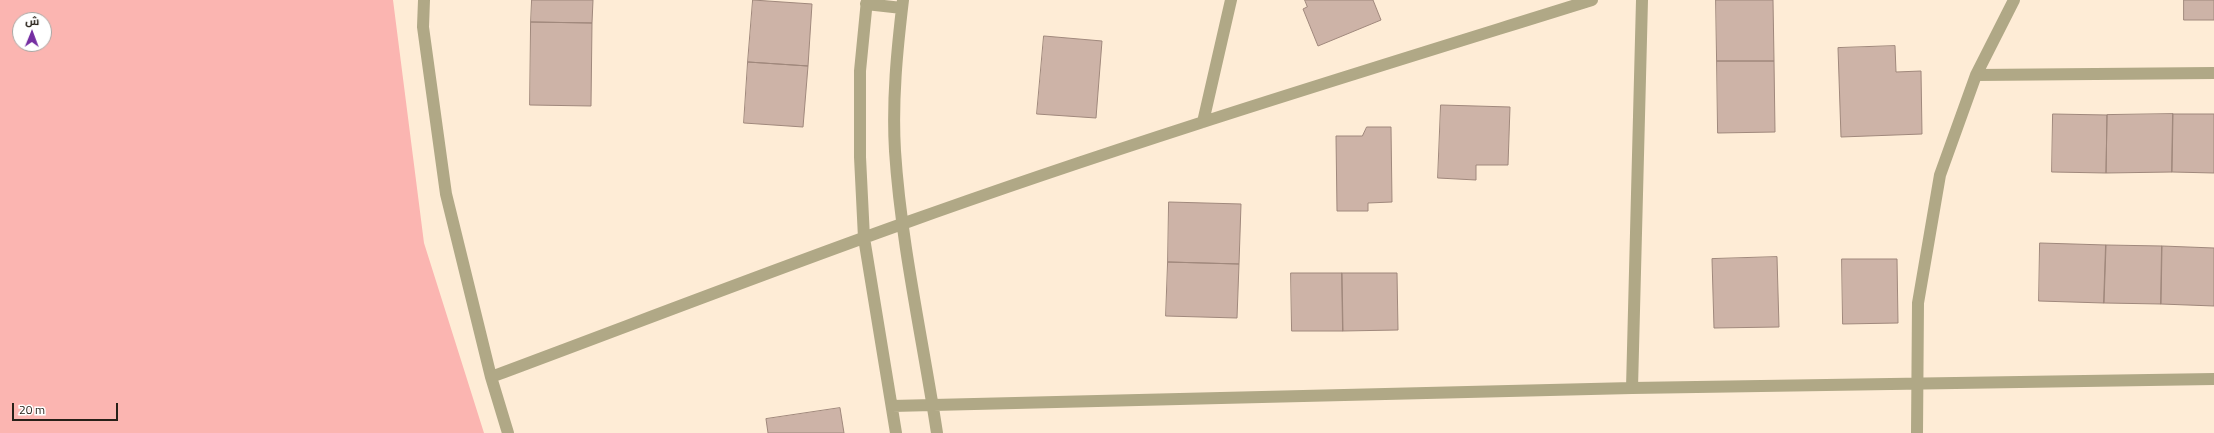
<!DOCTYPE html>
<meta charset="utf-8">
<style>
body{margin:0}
#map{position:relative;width:2214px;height:433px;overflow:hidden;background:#feecd6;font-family:"Titillium Web",Cairo,sans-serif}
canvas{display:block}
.north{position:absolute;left:12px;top:12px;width:40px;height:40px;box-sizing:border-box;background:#fff;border:1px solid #a9a6a3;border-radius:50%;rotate:1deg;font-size:11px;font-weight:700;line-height:16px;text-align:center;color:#272018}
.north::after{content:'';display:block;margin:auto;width:14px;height:18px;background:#752ea2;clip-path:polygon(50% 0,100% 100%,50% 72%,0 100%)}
.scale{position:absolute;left:12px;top:403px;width:106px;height:18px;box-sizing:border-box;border:2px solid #272018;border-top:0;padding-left:5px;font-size:12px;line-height:14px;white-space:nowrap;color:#272018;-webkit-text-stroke:3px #fff;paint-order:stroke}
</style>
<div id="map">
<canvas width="2214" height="433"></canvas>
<div class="north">ش</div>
<div class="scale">20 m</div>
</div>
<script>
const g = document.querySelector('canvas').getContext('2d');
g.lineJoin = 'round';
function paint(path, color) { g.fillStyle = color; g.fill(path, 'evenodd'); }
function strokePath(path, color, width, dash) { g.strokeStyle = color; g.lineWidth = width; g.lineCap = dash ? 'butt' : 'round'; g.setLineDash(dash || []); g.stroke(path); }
const green = new Path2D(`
 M0 0H393L424 243 484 433H0ZM20 20H44V44H20Z`);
const building = new Path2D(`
 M532 0H593L592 23 531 22Z
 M753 0 812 4 808 66 748 62Z
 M1305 0H1373L1381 20 1318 46 1303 9 1307 7Z
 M1716 0H1773L1774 61H1717Z
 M2184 0H2214V20H2184Z
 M531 22 592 23 591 106 530 105Z
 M1044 36 1102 41 1096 118 1037 114Z
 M1895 46 1896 72 1921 71 1922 134 1841 137 1838 48Z
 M1717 61H1774L1775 132 1718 133Z
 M748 62 808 66 803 127 744 123Z
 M1441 105 1510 107 1508 165H1476V180L1438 178Z
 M2053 114 2107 115 2106 173 2052 172Z
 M2173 114 2172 172 2106 173 2107 115Z
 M2173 114H2214V173L2172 172Z
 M1367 127H1391L1392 202 1368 203V211H1337L1336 136H1362Z
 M1169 202 1241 204 1239 264 1168 262Z
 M2040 243 2106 245 2104 303 2039 301Z
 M2106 245 2162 246 2161 304 2104 303Z
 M2162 246 2214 248V306L2161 304Z
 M1777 257 1779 327 1714 328 1712 259Z
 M1842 259H1897L1898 323 1843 324Z
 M1168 262 1239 264 1237 318 1166 316Z
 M1291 273H1342L1343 331H1292Z
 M1342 273H1397L1398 330 1343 331Z
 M840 408 844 433H768L766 419Z`);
const street = new Path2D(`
 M424 0 423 27 446 194 491 377 508 433
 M867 0 860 71V157L864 238 896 433
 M903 0C897 50 892 101 895 151 901 244 923 341 937 433
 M866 4 902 8
 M1976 75 2214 73
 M1203 122 1231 0
 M491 377C628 326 765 273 902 224 1130 142 1361 72 1592 0
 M1632 388 1642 0
 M892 406 1632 388 2214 379
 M1917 433 1918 303 1940 175 1976 75 2014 0`);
paint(green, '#fbb5b1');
paint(building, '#cdb3a7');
strokePath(building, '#a0887c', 1);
strokePath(street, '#b0a886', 12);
</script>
